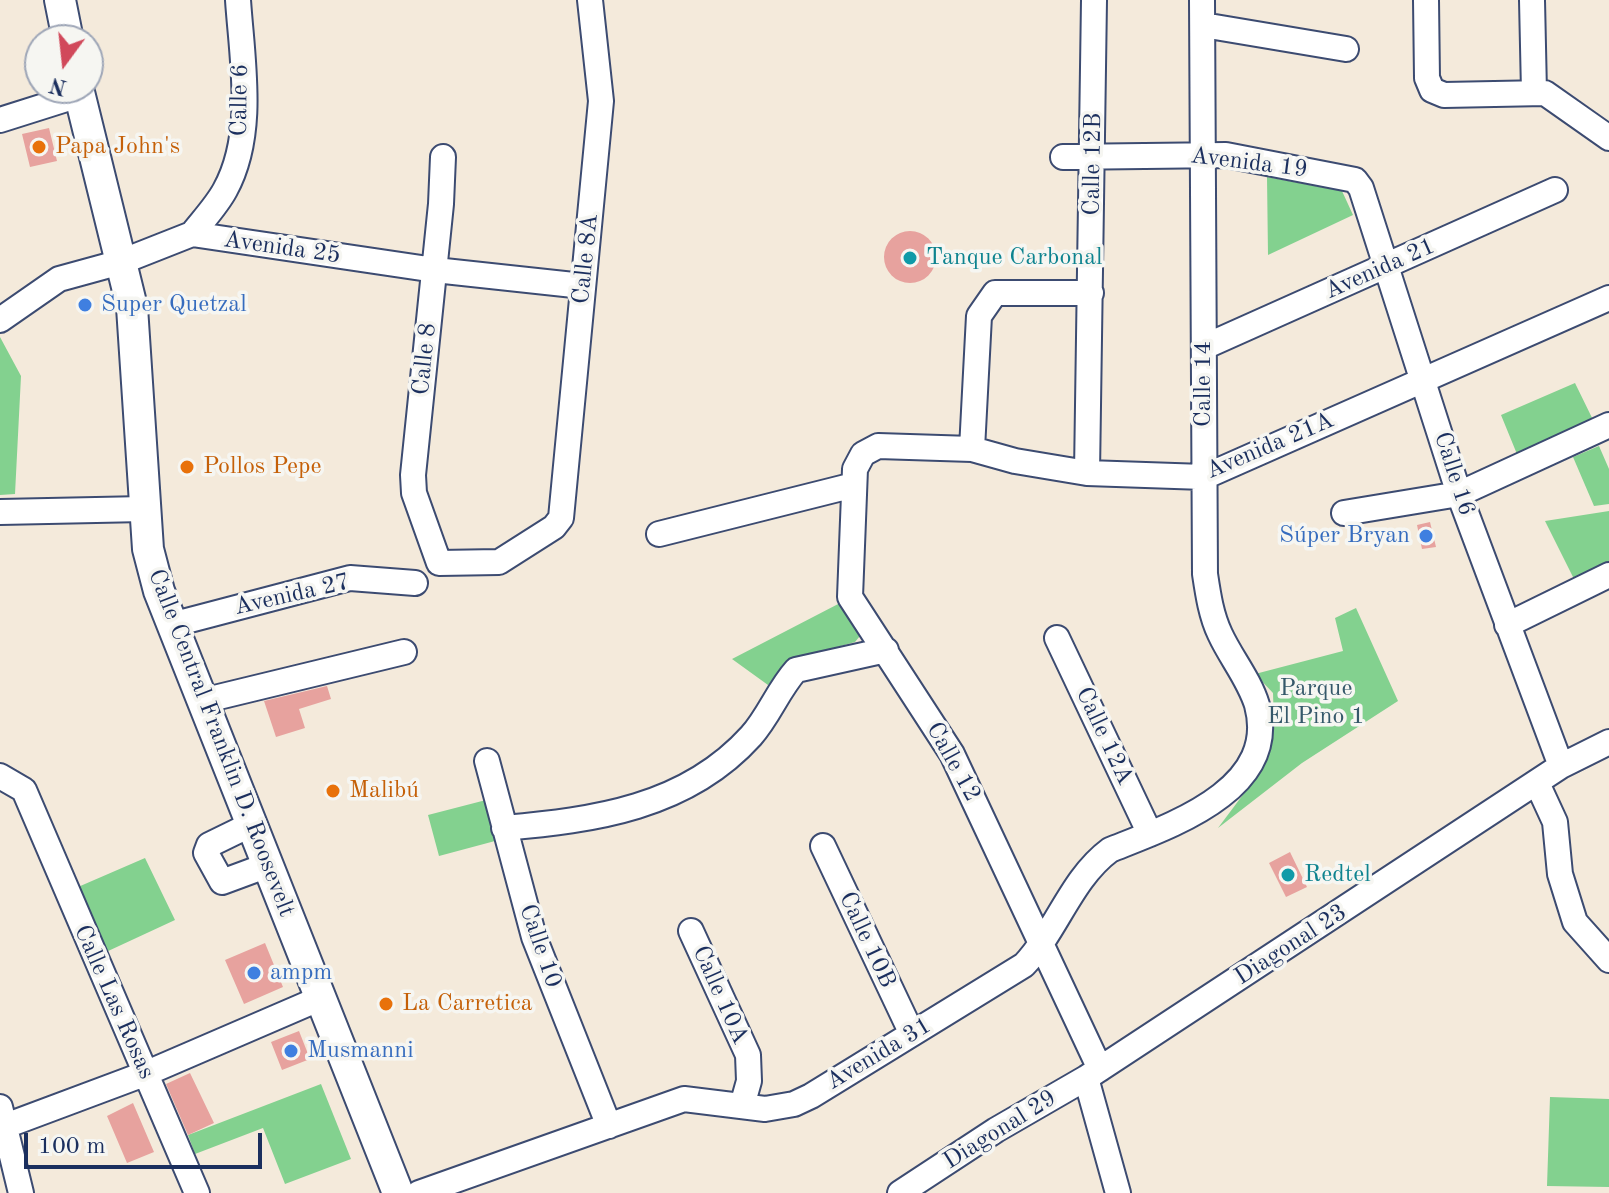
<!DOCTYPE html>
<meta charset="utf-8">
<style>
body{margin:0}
#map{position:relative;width:1609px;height:1193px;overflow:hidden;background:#f4eadb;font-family:"Old Standard TT",serif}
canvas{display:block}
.north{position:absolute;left:24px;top:24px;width:80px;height:80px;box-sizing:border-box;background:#f6f6f2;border:2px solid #9ea6b7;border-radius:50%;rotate:195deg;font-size:22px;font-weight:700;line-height:32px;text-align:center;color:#1b2f5e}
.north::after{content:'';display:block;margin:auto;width:28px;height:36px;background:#d1495b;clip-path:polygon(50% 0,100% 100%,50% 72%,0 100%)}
.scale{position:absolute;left:24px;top:1133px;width:238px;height:36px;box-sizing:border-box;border:4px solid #1b2f5e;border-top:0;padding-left:10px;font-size:24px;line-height:28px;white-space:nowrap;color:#1b2f5e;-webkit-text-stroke:6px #f6f6f2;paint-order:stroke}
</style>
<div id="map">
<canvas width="1609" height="1193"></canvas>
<div class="north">N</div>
<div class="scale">100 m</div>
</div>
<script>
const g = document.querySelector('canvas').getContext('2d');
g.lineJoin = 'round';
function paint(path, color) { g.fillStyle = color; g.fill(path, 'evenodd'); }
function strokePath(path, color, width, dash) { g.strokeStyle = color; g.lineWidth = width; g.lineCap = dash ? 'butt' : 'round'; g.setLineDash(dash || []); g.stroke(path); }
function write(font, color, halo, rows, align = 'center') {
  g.font = font + ' "Old Standard TT",serif'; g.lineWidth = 7; g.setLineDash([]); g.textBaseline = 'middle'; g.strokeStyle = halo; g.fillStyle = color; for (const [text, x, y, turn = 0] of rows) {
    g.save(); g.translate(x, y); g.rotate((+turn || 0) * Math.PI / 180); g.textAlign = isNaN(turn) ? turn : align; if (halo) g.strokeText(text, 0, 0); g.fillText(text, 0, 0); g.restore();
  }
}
const green = new Path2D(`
 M1267 177 1342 191 1353 215 1268 255Z
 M0 337 21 376 15 494 0 495Z
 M1575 383 1596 426 1519 459 1501 415Z
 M1599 446 1609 469V504L1594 506 1573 457Z
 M1609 511V562L1574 579 1545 521Z
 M842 602 864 631 855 642 795 659 768 685 732 659Z
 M1356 608 1398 701 1302 763 1218 828 1263 768 1274 725 1273 693 1255 674 1343 651 1335 618Z
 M486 800 495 841 439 856 428 815Z
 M145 858 175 920 106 952 78 887Z
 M321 1084 351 1159 285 1184 263 1128 195 1154 188 1135Z
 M1550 1097 1609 1099V1187L1547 1186Z`);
const building = new Path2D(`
 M49 128 57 161 30 167 22 134Z
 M884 257a26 26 0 1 1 52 0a26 26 0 1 1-52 0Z
 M1430 522 1436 547 1422 549 1417 525Z
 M327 686 331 699 299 709 305 728 276 737 264 701Z
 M1290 852 1307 887 1286 897 1269 863Z
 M265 943 283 987 244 1004 225 960Z
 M299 1031 310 1059 282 1070 271 1042Z
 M190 1073 214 1123 188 1135 166 1084Z
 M133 1103 154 1152 127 1163 107 1116Z`);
const minor = new Path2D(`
 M1426 0 1427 78 1432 90 1444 95 1545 93 1609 138
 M1532 0 1534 92
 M1203 25 1346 49
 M0 120 79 95
 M443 157 441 204 413 475 414 493 439 563 499 562 554 527 561 518 601 101 590 0
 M1063 157 1226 155 1355 180 1361 188 1459 494 1561 766
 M192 234C203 220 217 205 225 190 256 134 242 60 238 0
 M0 320 59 279 121 262 192 234 435 270 583 286
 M1204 347 1555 190
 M972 449 979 316 995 293H1091
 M1087 473 1094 0
 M0 512 144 509
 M1344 513 1459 494 1609 425
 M659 534 854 485
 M171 625 350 578 415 583
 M1507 625 1609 575
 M1057 638 1150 834
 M202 701 404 652
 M487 761 534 937 609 1126
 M0 776 24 790 197 1193
 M1537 783 1555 822 1560 874 1575 922 1609 960
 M252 824 209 845 206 853 222 882 268 865
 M504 828C594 820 686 808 751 736 769 716 778 690 796 670L886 650
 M823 846 912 1034
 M691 931 748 1055 749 1081 742 1106
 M1100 1069 952 754 850 597 855 469 863 454 878 446 972 449 1015 461 1087 473 1204 477 1609 298
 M1086 1078 1118 1193
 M0 1107 21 1193
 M0 1128 147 1073 321 998
 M419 1193 684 1099 765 1109 794 1104 811 1096 1024 965C1057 930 1071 879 1110 850 1170 826 1280 790 1257 705 1249 679 1231 658 1220 634 1211 615 1208 594 1205 574L1202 0
 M900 1193 996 1130 1086 1078 1561 766 1609 742`);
const major = new Path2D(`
 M60 0 68 40
 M78 88 132 307 148 549 159 591 398 1193`);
const markers = [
 [39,147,8,"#e8710a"],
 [910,258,8,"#0f9aa8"],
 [85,305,8,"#3f7fe0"],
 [187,467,8,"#e8710a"],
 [1426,536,8,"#3f7fe0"],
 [333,791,8,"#e8710a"],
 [1288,875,8,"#0f9aa8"],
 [254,973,8,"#3f7fe0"],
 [386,1004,8,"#e8710a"],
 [291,1051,8,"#3f7fe0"]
];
const streetNames = [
 ["Calle 6",240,100,-89],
 ["Avenida 19",1249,163,7],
 ["Calle 12B",1093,164,-89],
 ["Avenida 25",282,248,8],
 ["Calle 8A",586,259,-84],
 ["Avenida 21",1380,269,-24],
 ["Calle 8",425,359,-84],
 ["Calle 14",1204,384,-90],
 ["Avenida 21A",1270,446,-23],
 ["Calle 16",1454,474,72],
 ["Avenida 27",292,595,-13],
 ["Calle 12A",1104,736,65],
 ["Calle Central Franklin D. Roosevelt",221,743,69],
 ["Calle 12",953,762,61],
 ["Calle 10B",867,940,65],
 ["Diagonal 23",1291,945,-33],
 ["Calle 10",540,946,71],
 ["Calle 10A",720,995,66],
 ["Calle Las Rosas",114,1002,66],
 ["Avenida 31",879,1054,-31],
 ["Diagonal 29",1000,1130,-32]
];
const foodNames = [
 ["Papa John's",55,147],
 ["Pollos Pepe",203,467],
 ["Malibú",349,791],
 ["La Carretica",402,1004]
];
const cultureNames = [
 ["Tanque Carbonal",926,258],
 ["Redtel",1304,875]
];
const shopNames = [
 ["Super Quetzal",101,305],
 ["Súper Bryan",1410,536,"right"],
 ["ampm",270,973],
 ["Musmanni",307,1051]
];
const parkNames = [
 ["Parque",1316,689],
 ["El Pino 1",1316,717]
];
paint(green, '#83d18f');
paint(building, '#e7a29e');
strokePath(minor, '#3c4b71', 28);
strokePath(major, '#3c4b71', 34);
strokePath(minor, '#fff', 24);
strokePath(major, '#fff', 30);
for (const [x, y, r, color] of markers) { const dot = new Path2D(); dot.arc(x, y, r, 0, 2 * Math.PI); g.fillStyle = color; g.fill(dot); strokePath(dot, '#f6f6f2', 3); }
write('24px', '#1b2f5e', '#f6f6f2', streetNames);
write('24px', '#c56008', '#f6f6f2', foodNames, 'left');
write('24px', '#0d838f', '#f6f6f2', cultureNames, 'left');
write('24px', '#366cbe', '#f6f6f2', shopNames, 'left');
write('24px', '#35586a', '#f6f6f2', parkNames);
</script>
